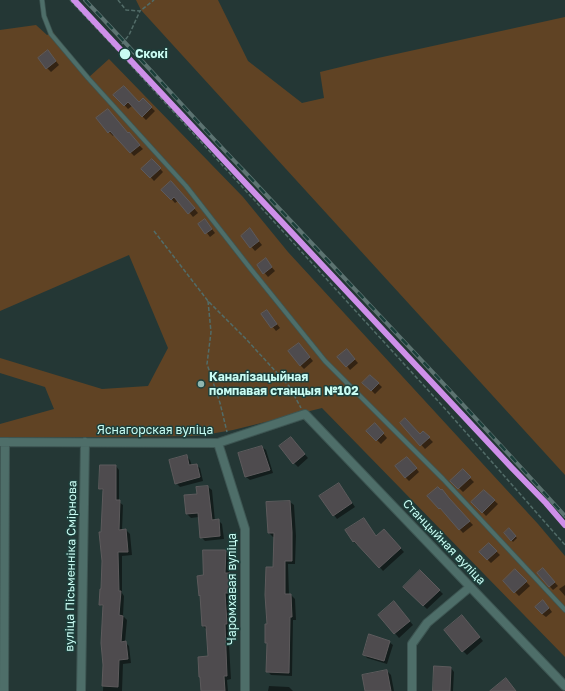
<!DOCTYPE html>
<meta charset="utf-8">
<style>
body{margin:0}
canvas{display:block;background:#243735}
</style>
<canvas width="565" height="691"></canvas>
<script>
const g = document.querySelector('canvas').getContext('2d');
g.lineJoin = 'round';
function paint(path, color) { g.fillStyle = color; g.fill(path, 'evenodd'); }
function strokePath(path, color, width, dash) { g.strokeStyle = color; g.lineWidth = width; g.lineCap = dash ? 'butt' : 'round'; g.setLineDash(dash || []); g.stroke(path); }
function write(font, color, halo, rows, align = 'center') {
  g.font = font + ' "Golos Text",sans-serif'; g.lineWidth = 3; g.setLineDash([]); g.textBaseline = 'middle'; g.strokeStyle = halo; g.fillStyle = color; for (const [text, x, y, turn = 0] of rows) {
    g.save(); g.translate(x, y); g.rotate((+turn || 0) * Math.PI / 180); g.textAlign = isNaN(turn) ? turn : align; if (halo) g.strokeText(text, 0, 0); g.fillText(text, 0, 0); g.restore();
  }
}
const green = new Path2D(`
 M136 0H218L248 61 302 103 324 98 320 72 378 58 565 17V475L141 10Z
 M36 25 47 35 53 32 88 78 109 59 243 197 288 252 538 524 565 556V657L322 408 233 430 198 436 0 438V424L54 409 45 387 0 373V358L102 389 148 386 168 348 129 255 0 311V30Z`);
const shadow = new Path2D(`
 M52 56 59 65 51 72 47 68Z
 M115 95 139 104 143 100 155 111 146 120 132 106 128 109Z
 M98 118 128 134 143 149 134 156 114 135 113 136 109 132Z
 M152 160 163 172 154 181 143 169Z
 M175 186 198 213 193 217 179 200 175 203 163 190Z
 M205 220 215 233 210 237 200 224Z
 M253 234 262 245 255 251 242 236Z
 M269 264 275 271 268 277 258 265Z
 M267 311 280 328 276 331 262 314Z
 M302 348 313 361 304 369 300 365Z
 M350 354 358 363 350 370 347 366Z
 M370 376 382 387 375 394 364 383Z
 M401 423 420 436 423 432 433 442 425 449Z
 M375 424 387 438 381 444 368 431Z
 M294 442 308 458 298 467 294 463Z
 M262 447 266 450 273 473 250 480 246 477Z
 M186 456 190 460 192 466 196 465 200 468 203 481 180 487 176 483Z
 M411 462 419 472 409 481 405 477Z
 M116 466 119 470V502L123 505 122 531 126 530 130 534 132 555 122 556V593L124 596 123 616 127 620 125 642 129 646 131 663 123 664 122 691H103L104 665V608L100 604 102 590V533L104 492 100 488Z
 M463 471 474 482 463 492 452 481Z
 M208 487 212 490 215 521 218 520 222 524 224 539 205 541 201 537 199 517 191 518 187 514 198 494Z
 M342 488 355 507 337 519 334 515Z
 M484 491 498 504 486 516 473 502Z
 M429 496 452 503 473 525 463 533Z
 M290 502 294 505 296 536 295 564H288L289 595H291L295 599 296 620H293L292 676 271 675 267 671 268 645 266 643 274 568 275 537H273L269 533Z
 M363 519 367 523 376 537 384 530 404 552 383 571 359 544 357 545 353 541Z
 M509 529 517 538 513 542 505 533Z
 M489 544 500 555 491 563 480 552Z
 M226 551 229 555V574L233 578 235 596 228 597 230 628H228L231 679 227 680 228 691H202L209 657 207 630 203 626 201 596 200 595 204 576Z
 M515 570 530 586 519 596 504 581Z
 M420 571 443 594 427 609 404 587Z
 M546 573 558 586 553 590 538 574Z
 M565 585V596L559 589Z
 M547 605 552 612 546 617 542 614Z
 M397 606 413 625 399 638 379 615Z
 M465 620 483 641 467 655 463 651Z
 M389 642 393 645 387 664 367 658 364 654Z
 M451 668 454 672 453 691H434Z
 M387 671 391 675 394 691H366Z
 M269 686 289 687 293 691H268Z`);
const building = new Path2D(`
 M48 50 56 61 46 69 38 58Z
 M124 86 139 102 143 98 152 107 142 117 128 102 124 106 113 95Z
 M108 109 128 133 129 132 140 145 130 153 110 131 108 133 96 118Z
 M152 159 161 168 150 178 141 169Z
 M171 181 195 208 188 214 174 197 171 200 161 190Z
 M205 219 212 229 205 234 198 224Z
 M250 228 259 241 250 248 241 236Z
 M266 258 272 267 263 274 257 265Z
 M267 310 277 324 271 328 261 314Z
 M299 343 310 357 300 366 288 351Z
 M347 349 355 359 346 367 337 357Z
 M370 375 379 383 371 391 362 383Z
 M405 418 420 434 423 431 430 437 420 446 400 423Z
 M375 423 384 433 376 441 366 431Z
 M291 437 305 454 293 464 279 446Z
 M262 446 270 470 245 477 238 453Z
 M187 455 189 465 197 464 200 477 175 484 169 460Z
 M407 457 417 468 405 478 395 466Z
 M100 465H116V500H120L119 530 126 529 128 552H118L119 591H121L119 615 123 616 121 642 126 641 128 659 119 660 118 687 102 686 103 665 101 643 103 605H99L100 589H101L102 561 99 532H101L103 489H99Z
 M463 469 471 477 458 489 450 481Z
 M339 483 352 503 333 516 319 496Z
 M208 486 212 520 219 519 220 536 200 538 198 513 186 514 184 495 197 494 196 487Z
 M438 487 441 490 442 489 449 498 470 521 459 530 440 508 439 509 427 496Z
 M484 490 495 500 482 513 471 502Z
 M290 501 292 532V561H285V594H291L292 617H290L289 673 266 672 267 643H265V624H267L265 595 266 567H273L274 533H268L266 502Z
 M364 518 376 536 384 529 401 548 379 568 354 541 353 542 345 530Z
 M509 528 516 536 511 541 504 533Z
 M489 543 497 551 487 560 479 552Z
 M203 550H226L225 573H230L232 593H225L227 624H225L227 676H224L225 691H201L200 677H199L198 657 208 656 206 626H202L200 595 199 596 197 576 203 575Z
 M543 568 555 582 549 587 537 573Z
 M515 569 527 581 514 593 503 581Z
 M420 570 440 590 423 606 403 587Z
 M543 600 549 608 542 614 535 607Z
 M394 601 410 621 394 634 378 615Z
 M462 615 480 637 462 652 444 630Z
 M369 634 390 641 384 661 363 655Z
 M434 666 451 667 450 691H433Z
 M387 670 391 691H365L362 675Z
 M506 678 516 691H490Z`);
const path = new Path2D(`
 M70 0 117 50 448 412 565 545
 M118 0 126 10 140 11 154 0
 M122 44 129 35 140 11
 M154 231 208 301 246 339 289 386 301 408
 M208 301 211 332 207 364 220 403 227 432`);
const service = new Path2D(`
 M42 0 44 16 51 34 88 78 186 186 250 268 325 361 443 479 565 610`);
const minor = new Path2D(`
 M0 442 218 443 305 414 565 686
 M218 443 245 529V691
 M4 691 5 442
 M81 691 85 442
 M412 691V644L427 623 470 587`);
const rail = new Path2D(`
 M85 0C139 56 190 115 244 171 351 286 460 399 565 516`);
const rail1 = new Path2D(`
 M74 0 512 468 546 503 565 525`);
const markers = [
 [125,54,6,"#c9fcf3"],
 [201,384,4,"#8fb7b0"]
];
const stopNames = [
 ["Скокі",135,54]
];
const poiNames = [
 ["Каналізацыйная",209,377],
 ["помпавая станцыя №102",209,391]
];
const streetNames = [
 ["Яснагорская вуліца",155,430],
 ["Станцыйная вуліца",444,542,46],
 ["вуліца Пісьменніка Смірнова",71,566,-89],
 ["Чаромхавая вуліца",232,589,-90]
];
paint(green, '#604324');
paint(shadow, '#0007');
paint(building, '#4e4b4e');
strokePath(building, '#5d5a5c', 1);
strokePath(service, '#3e5653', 5.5);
strokePath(minor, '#3e5653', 10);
strokePath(path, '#526c68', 1.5, [4, 2]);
strokePath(service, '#4e6e69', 4);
strokePath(minor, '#4e6e69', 8);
strokePath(rail, '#5c7371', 4);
strokePath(rail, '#1c3f3b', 2.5, [8]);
strokePath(rail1, '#ce8fe9', 6);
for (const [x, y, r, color] of markers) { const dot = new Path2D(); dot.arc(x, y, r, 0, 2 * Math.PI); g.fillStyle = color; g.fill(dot); strokePath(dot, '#1c3f3b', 1.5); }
write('bold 12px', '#c9fcf3', '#1c3f3b', stopNames, 'left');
write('bold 12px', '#c9fcf3', '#1c3f3b', poiNames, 'left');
write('12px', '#c9fcf3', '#1c3f3b', streetNames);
</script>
